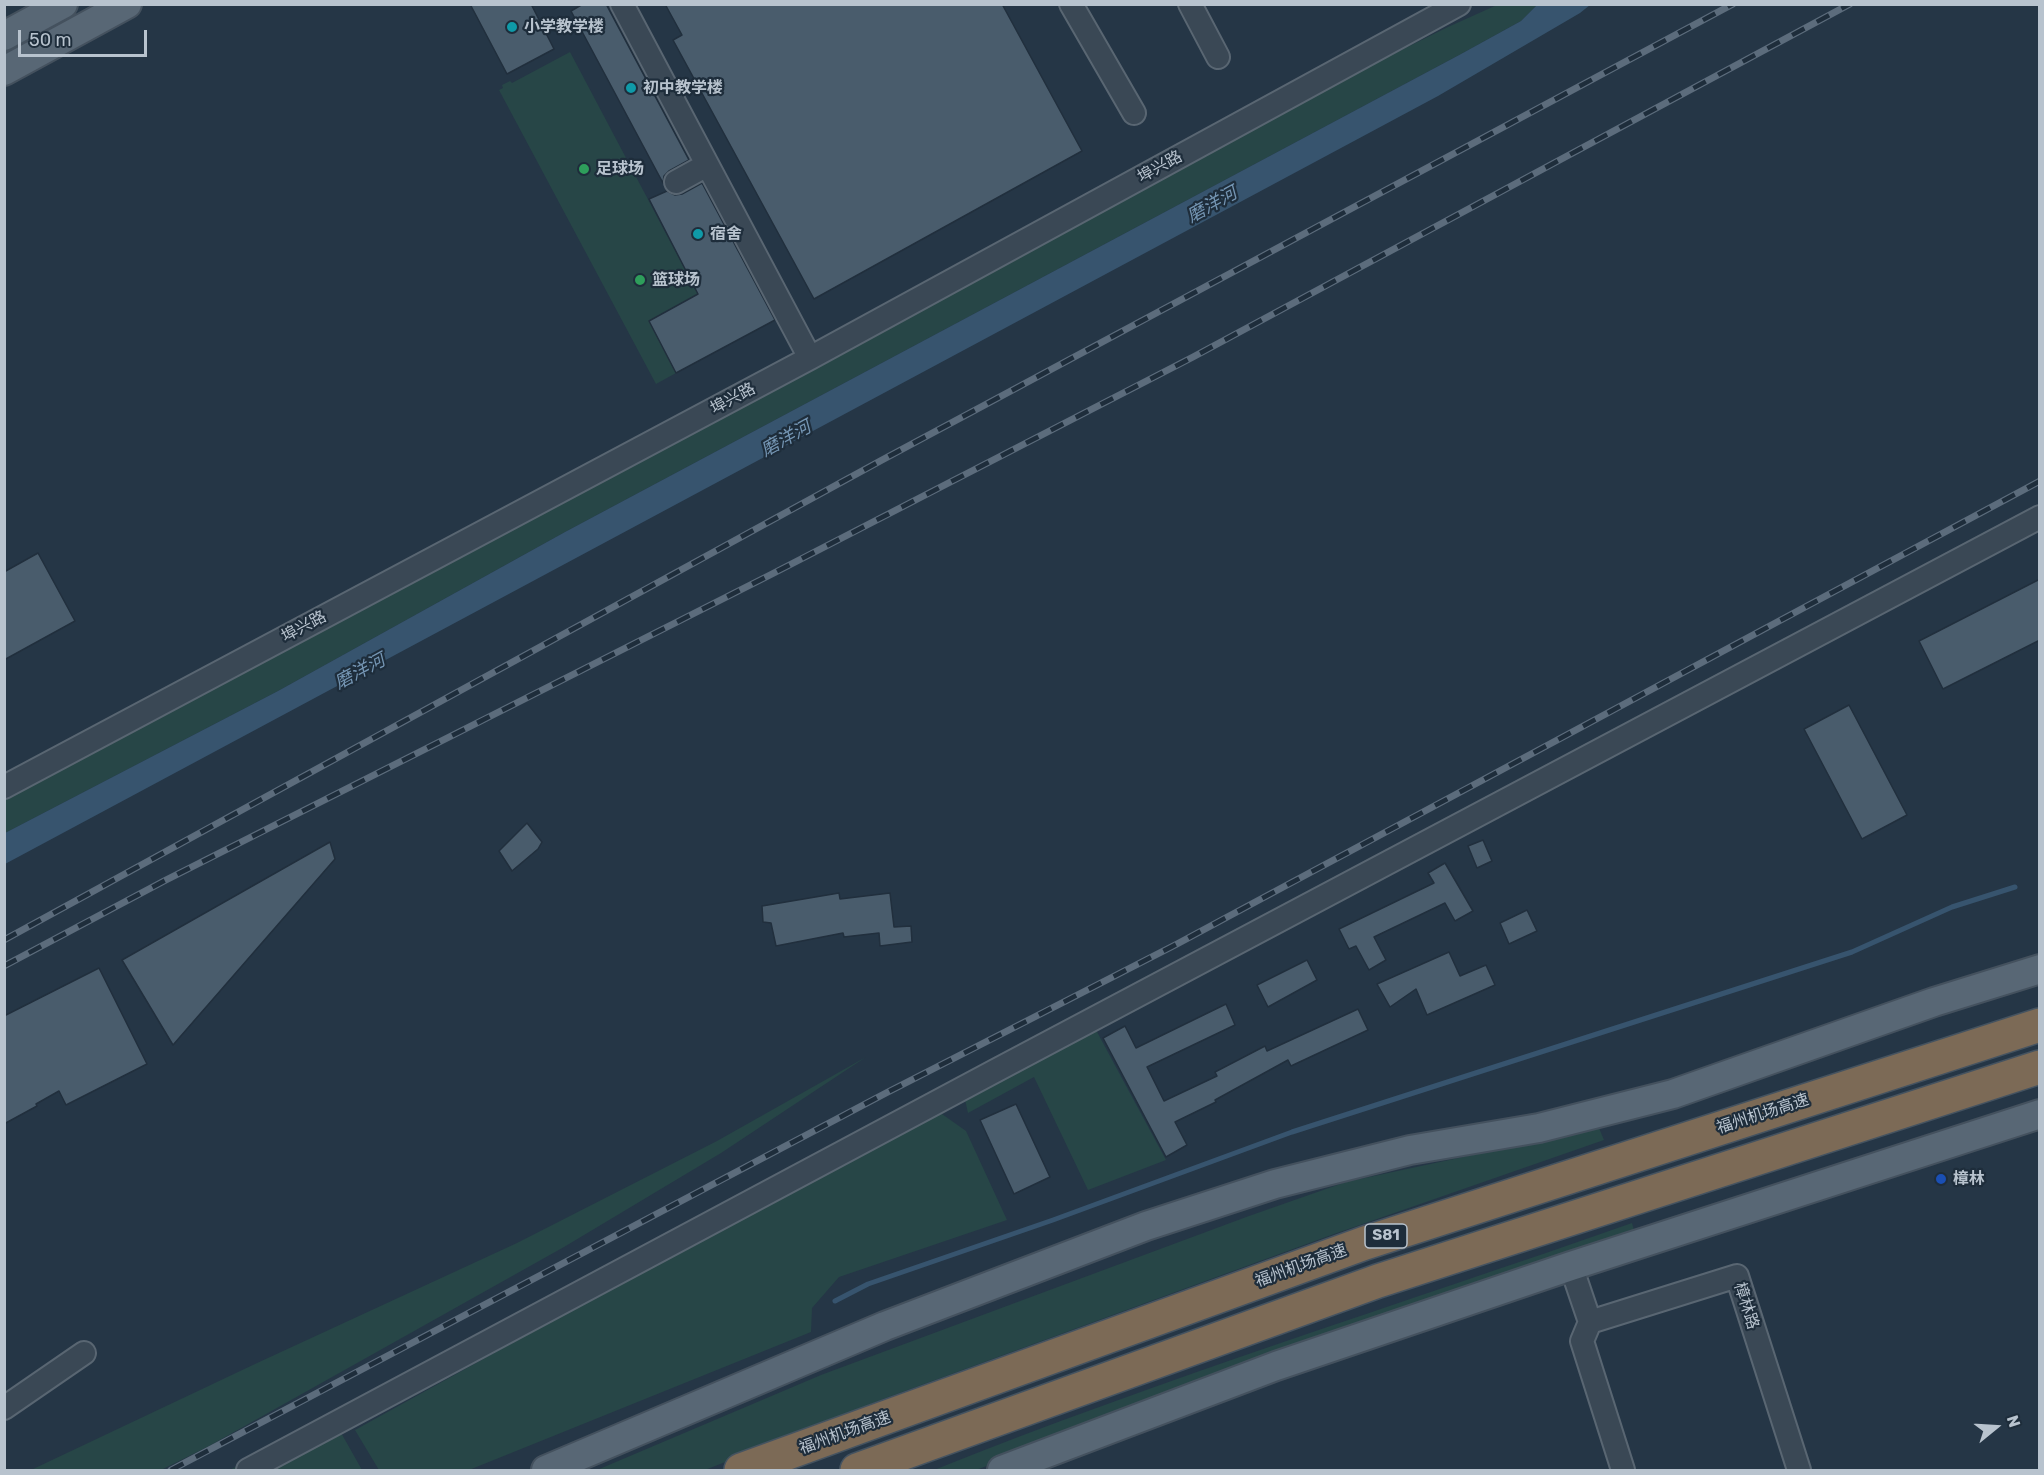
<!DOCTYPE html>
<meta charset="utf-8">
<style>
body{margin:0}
#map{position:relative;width:2044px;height:1475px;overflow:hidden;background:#253646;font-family:Rubik,sans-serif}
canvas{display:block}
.frame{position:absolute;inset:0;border:6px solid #b8c3ce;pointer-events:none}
.north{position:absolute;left:1966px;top:1397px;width:60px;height:60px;-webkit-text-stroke:4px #1e2d3b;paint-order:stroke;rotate:72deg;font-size:16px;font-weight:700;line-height:24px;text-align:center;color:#b8c3ce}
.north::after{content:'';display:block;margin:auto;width:21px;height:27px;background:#b8c3ce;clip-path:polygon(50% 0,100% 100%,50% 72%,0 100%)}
.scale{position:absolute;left:18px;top:30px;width:129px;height:27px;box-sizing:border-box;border:3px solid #b8c3ce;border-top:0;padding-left:8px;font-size:18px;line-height:21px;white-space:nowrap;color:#b8c3ce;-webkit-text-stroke:4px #1e2d3b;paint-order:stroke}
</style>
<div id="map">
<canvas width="2044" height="1475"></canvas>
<div class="frame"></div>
<div class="north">N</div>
<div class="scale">50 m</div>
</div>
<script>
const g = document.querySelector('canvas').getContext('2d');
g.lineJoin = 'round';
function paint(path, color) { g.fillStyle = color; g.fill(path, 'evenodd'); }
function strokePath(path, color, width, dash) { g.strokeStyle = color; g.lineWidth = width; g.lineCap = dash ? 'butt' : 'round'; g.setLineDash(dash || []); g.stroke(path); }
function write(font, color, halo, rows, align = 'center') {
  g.font = font + ' Rubik,"Noto Sans SC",sans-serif'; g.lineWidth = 4.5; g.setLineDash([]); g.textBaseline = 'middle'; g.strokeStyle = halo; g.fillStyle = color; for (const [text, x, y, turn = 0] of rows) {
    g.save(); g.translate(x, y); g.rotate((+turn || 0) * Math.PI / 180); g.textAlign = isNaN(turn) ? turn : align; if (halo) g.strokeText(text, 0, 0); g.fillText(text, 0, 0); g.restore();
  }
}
const green = new Path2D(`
 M1497 5H1537L1521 21 1461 54 565 532 278 691 5 833V792L1306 97 1448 27Z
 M570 52 698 294 649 321 676 373 656 384 499 90 503 88 502 85 510 81 512 83Z
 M1096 1030 1166 1160 1088 1190 1034 1077 968 1113 964 1095Z
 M866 1057 721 1153 564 1247 209 1446 161 1470H31L255 1364 517 1243 717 1141Z
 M942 1114 966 1131 1007 1220 839 1277 812 1308 811 1332 469 1470H379L355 1430 722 1227 927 1116Z
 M1599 1128 1604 1140 1334 1234 886 1398 705 1470H597L821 1375 1249 1216 1346 1182Z
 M1632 1223 1635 1234 1246 1369 976 1470H934C1163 1378 1399 1305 1632 1223Z
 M331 1415 362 1470H230Z`);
const water = new Path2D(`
 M1537 5H1590L1580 13 1438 96 5 864V833L278 691 565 532 1461 54 1521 21Z`);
const stream = new Path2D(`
 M835 1301 868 1284 1053 1220 1292 1132 1852 952 1952 907 2015 887`);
const building = new Path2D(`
 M470 4H531L554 49 507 74Z
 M583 4H606L689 160 669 171 664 176 663 183 571 11Z
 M665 4H1002L1082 151 814 299 673 40 682 35Z
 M702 183 775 320 676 373 649 321 698 294 649 199 667 191 675 195 682 194Z
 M38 553 75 621 4 660V572Z
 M2040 579V640L1943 689 1919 641Z
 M1849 705 1907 815 1862 839 1804 729Z
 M527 823 542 842 538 849 512 871 499 851Z
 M1483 840 1492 861 1477 868 1468 846Z
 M330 842 335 859 173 1045 122 960Z
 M1445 863 1473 911 1455 921 1445 903 1374 937 1386 960 1369 970 1356 946 1349 949 1339 929 1434 883 1428 873Z
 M839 893 840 899 890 893 894 927 911 926 912 942 880 946 879 933 844 937 843 933 776 946 771 923 763 922 762 906Z
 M1527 910 1537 931 1509 944 1500 923Z
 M1449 952 1460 976 1486 965 1495 985 1427 1015 1416 989 1390 1007 1377 984Z
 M1307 960 1317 980 1268 1007 1257 985Z
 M99 968 147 1064 66 1105 59 1091 36 1104 37 1106 4 1124V1016Z
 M1226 1004 1235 1025 1147 1067 1164 1101 1217 1076 1215 1072 1265 1046 1267 1051 1358 1009 1368 1030 1291 1066 1288 1060 1215 1100 1216 1102 1175 1122 1187 1145 1166 1157 1103 1038 1125 1026 1136 1048Z
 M1016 1104 1050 1177 1014 1194 980 1120Z`);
const minor = new Path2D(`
 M622 4 810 358
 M1071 4 1134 113
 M1190 4 1218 57
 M676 182 707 165
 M4 787 810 358 1459 4
 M1571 1266 1590 1322 1737 1276 1799 1470
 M1590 1322 1582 1341 1623 1470
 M4 1408 84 1353
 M248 1470 995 1071 2040 517`);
const major = new Path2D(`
 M4 36 63 4
 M4 71 127 4
 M546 1470 885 1326 1146 1226 1275 1184 1410 1150 1539 1128 1673 1094 1934 1002 2040 969
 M1002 1470 1276 1366 1571 1266 2040 1114`);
const highway = new Path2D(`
 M741 1470 1365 1243 2040 1025
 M857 1470 1378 1281 2040 1067`);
const rail = new Path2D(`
 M4 940 882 460 1733 4
 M4 966 164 881 770 575 1193 357 1850 4
 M171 1470 886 1093 1177 944 2040 481`);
const markers = [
 [512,27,6,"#0f9aa8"],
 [631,88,6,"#0f9aa8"],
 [584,169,6,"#2e9e5b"],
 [698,234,6,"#0f9aa8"],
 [640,280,6,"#2e9e5b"],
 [1941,1179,6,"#1a4fb4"]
];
const shields = [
 [1386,1236,42]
];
const shieldNames = [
 ["S81",1386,1236]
];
const poiNames = [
 ["小学教学楼",524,27],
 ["初中教学楼",643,88],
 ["足球场",596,169],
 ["宿舍",710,234],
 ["篮球场",652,280],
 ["樟林",1953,1179]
];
const streetNames = [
 ["埠兴路",1160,167,-29],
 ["埠兴路",733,399,-28],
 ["埠兴路",304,627,-28],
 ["福州机场高速",1763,1114,-18],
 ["福州机场高速",1301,1266,-20],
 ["樟林路",1746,1306,72],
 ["福州机场高速",845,1433,-20]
];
const waterNames = [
 ["磨洋河",1212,205,-29],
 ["磨洋河",786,439,-29],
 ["磨洋河",360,672,-28]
];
paint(green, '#274647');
paint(water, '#37546e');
strokePath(stream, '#37546e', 5);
paint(building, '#495c6c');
strokePath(building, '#212f3d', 1.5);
strokePath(minor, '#596672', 26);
strokePath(major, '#44515e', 32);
strokePath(highway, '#455360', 36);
strokePath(minor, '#3a4855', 22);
strokePath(major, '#586775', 28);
strokePath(highway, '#7c6a56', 33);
strokePath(rail, '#5c6c7c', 7);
strokePath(rail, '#1e2d3b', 4.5, [14]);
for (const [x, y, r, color] of markers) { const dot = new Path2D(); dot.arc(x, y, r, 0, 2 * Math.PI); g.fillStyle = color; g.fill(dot); strokePath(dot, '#1e2d3b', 2); }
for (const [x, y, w] of shields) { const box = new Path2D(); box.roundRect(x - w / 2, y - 12, w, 24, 4.5); g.fillStyle = '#1e2d3b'; g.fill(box); strokePath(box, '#b8c3ce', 1.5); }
write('bold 15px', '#b8c3ce', null, shieldNames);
write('bold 16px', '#b8c3ce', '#1e2d3b', poiNames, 'left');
write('16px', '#b8c3ce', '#1e2d3b', streetNames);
write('italic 18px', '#7596b4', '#1e2d3b', waterNames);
</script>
